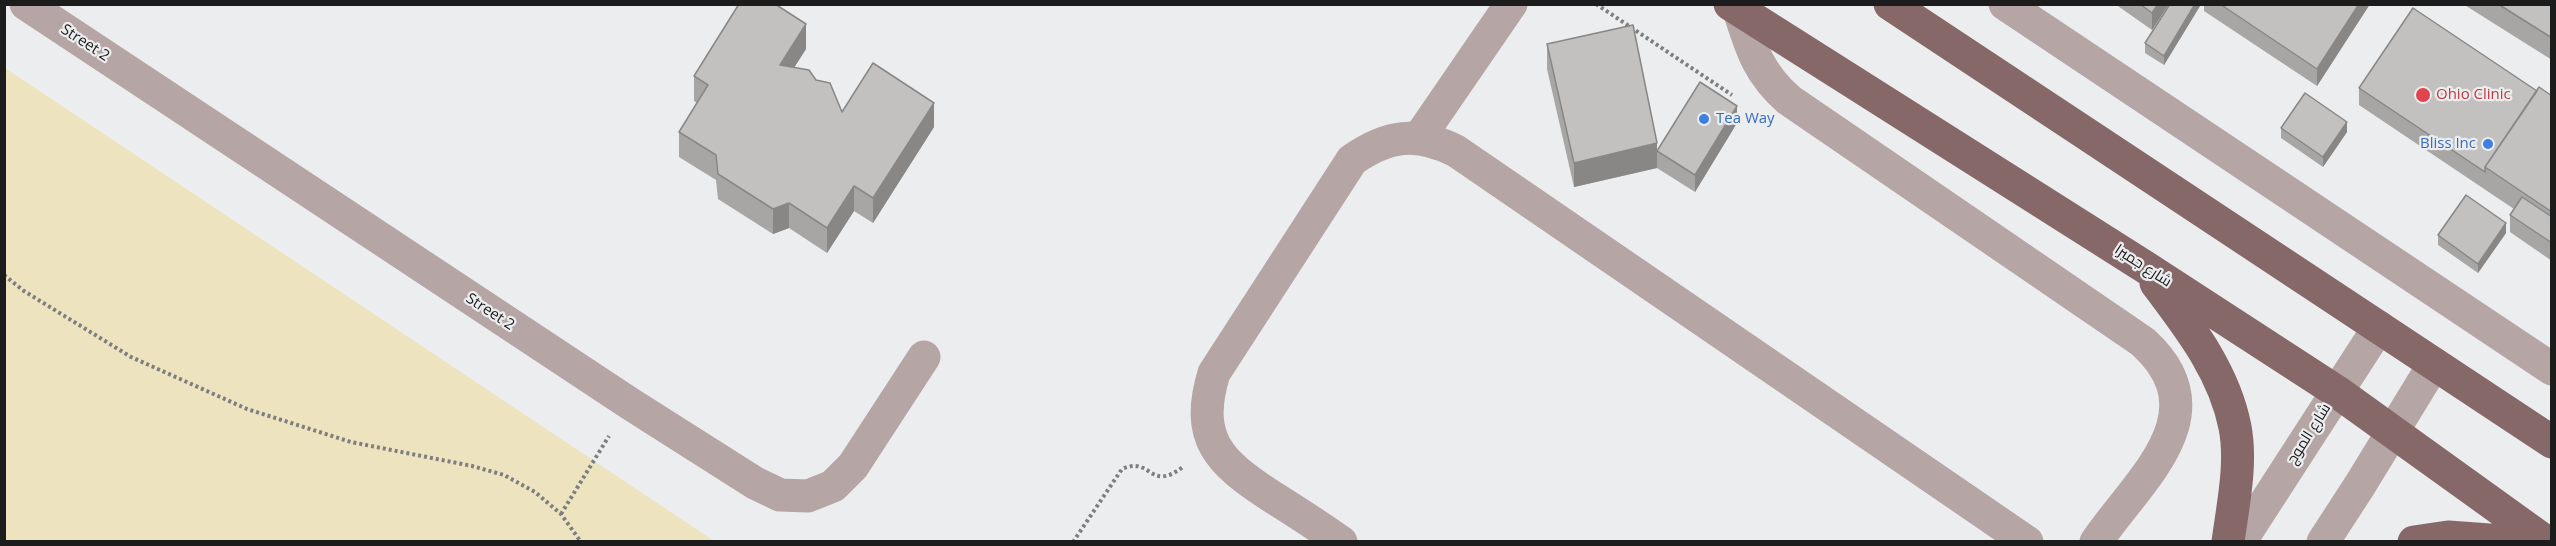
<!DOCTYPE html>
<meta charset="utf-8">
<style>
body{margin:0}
#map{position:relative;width:2556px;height:546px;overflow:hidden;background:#ecedee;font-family:"Open Sans",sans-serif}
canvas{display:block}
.frame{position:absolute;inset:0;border:6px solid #1c1c1d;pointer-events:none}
</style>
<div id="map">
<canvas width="2556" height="546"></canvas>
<div class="frame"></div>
</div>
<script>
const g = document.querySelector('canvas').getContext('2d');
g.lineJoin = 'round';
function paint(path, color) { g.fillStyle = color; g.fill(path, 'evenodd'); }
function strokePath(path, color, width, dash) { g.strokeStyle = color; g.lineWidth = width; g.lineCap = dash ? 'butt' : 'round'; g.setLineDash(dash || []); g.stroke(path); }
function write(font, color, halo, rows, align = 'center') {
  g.font = font + ' "Open Sans",Cairo,sans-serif'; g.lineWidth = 4.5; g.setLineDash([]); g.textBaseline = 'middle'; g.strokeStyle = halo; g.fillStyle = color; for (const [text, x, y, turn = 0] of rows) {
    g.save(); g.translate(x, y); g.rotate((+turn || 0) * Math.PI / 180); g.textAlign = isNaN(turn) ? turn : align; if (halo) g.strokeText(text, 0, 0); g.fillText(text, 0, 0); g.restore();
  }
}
const sand = new Path2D(`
 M4 68H5L714 541H5Z`);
const path = new Path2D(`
 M1596 4 1732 95
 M4 275 24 291 131 357 247 409 351 442 472 466 504 475 535 492 561 514 581 542
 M561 514 609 436
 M1073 542 1122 469C1152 455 1149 494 1184 466`);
const minor = new Path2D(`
 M26 4 629 403 755 483 780 495 808 496 833 486 853 466 924 357
 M2005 4 2552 369
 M1739 10C1751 48 1758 73 1789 100L2143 342C2222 414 2139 479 2096 542
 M1419 138 1511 4
 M1341 542C1318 526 1295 511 1271 496 1219 462 1194 439 1214 373L1352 160C1388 135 1416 131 1456 151L2027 542`);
const tertiary = new Path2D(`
 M2240 542 2379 327
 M2323 542 2360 485 2434 364`);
const primary = new Path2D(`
 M1730 4 2145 267 2336 391 2546 542
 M1890 4 2552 442
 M2156 283C2189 327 2224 371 2235 427 2242 464 2233 504 2228 542
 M2414 542 2448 537 2517 542`);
const wall = new Path2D(`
 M2115 4H2169L2152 30Z
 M2200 4V6L2164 65 2145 53V43Z
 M2204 4H2370L2317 86 2204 11Z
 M2463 4H2552V60Z
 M1547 44 1657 151 1737 123 1695 192 1657 168 1574 187 1547 69Z
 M806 49 794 67 816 80 842 112 934 127 873 223 854 211 827 253 789 228 773 234 718 199 716 180 679 157V132L697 103 694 101V76Z
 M2359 88 2537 91 2552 96V261L2510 232V215L2514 209 2359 105Z
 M2281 128 2347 132 2323 167 2281 138Z
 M2506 233 2478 273 2438 245V235Z`);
const shadedWall = new Path2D(`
 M2158 4H2169L2152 30V13Z
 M2195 4H2200V6L2164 65V56Z
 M2359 4H2370L2317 86V69Z
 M806 24V49L780 90V65Z
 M934 103V127L873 223V198Z
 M1737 106V123L1695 192V175Z
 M2347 122V132L2323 167V157Z
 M1657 143V168L1574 187V163Z
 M854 186V211L827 253V228Z
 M789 203V228L773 234V209Z
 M2506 223V233L2478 273V264Z`);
const building = new Path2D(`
 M739 4H775L806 24 780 65 809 70 816 80 830 83 842 112 873 63 934 103 873 198 854 186 827 228 789 203 773 209 718 174 716 155 679 132 708 85 694 76Z
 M2140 4H2158L2152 13Z
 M2170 4H2195L2164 56 2145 43Z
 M2220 4H2359L2317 69Z
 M2498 4H2552V38Z
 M2413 8 2537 91 2485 167V172L2359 88Z
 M1633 25 1657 143 1574 163 1547 44Z
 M1700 82 1737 106 1695 175 1657 151Z
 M2539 87 2552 96V212L2485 167Z
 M2305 93 2347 122 2323 157 2281 128Z
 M2466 195 2506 223 2478 264 2438 235Z
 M2522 197 2552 217V243L2510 215Z`);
const markers = [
 [2423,95,8,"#e0444e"],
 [1704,119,6,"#3f7fe0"],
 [2488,144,6,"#3f7fe0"]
];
const streetNames = [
 ["Street 2",85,43,33],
 ["شارع جميرا",2143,266,33],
 ["Street 2",490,312,33],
 ["شارع الموج",2309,434,-58]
];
const healthNames = [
 ["Ohio Clinic",2436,95]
];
const shopNames = [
 ["Tea Way",1716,119],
 ["Bliss Inc",2476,144,"right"]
];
paint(sand, '#ede3be');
strokePath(path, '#7d7e7f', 4, [3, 3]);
strokePath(minor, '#b6a5a5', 33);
strokePath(tertiary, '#b6a5a5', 33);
strokePath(primary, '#866869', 33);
paint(wall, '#a7a6a5');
paint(shadedWall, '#888786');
paint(building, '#c2c1c0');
strokePath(building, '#888786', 1.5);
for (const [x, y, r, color] of markers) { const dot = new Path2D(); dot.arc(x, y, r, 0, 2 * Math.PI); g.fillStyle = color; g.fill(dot); strokePath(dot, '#ecedee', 2); }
write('15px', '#1c1c1d', '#ecedee', streetNames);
write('15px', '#be3a42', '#ecedee', healthNames, 'left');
write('15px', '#366cbe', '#ecedee', shopNames, 'left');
</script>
